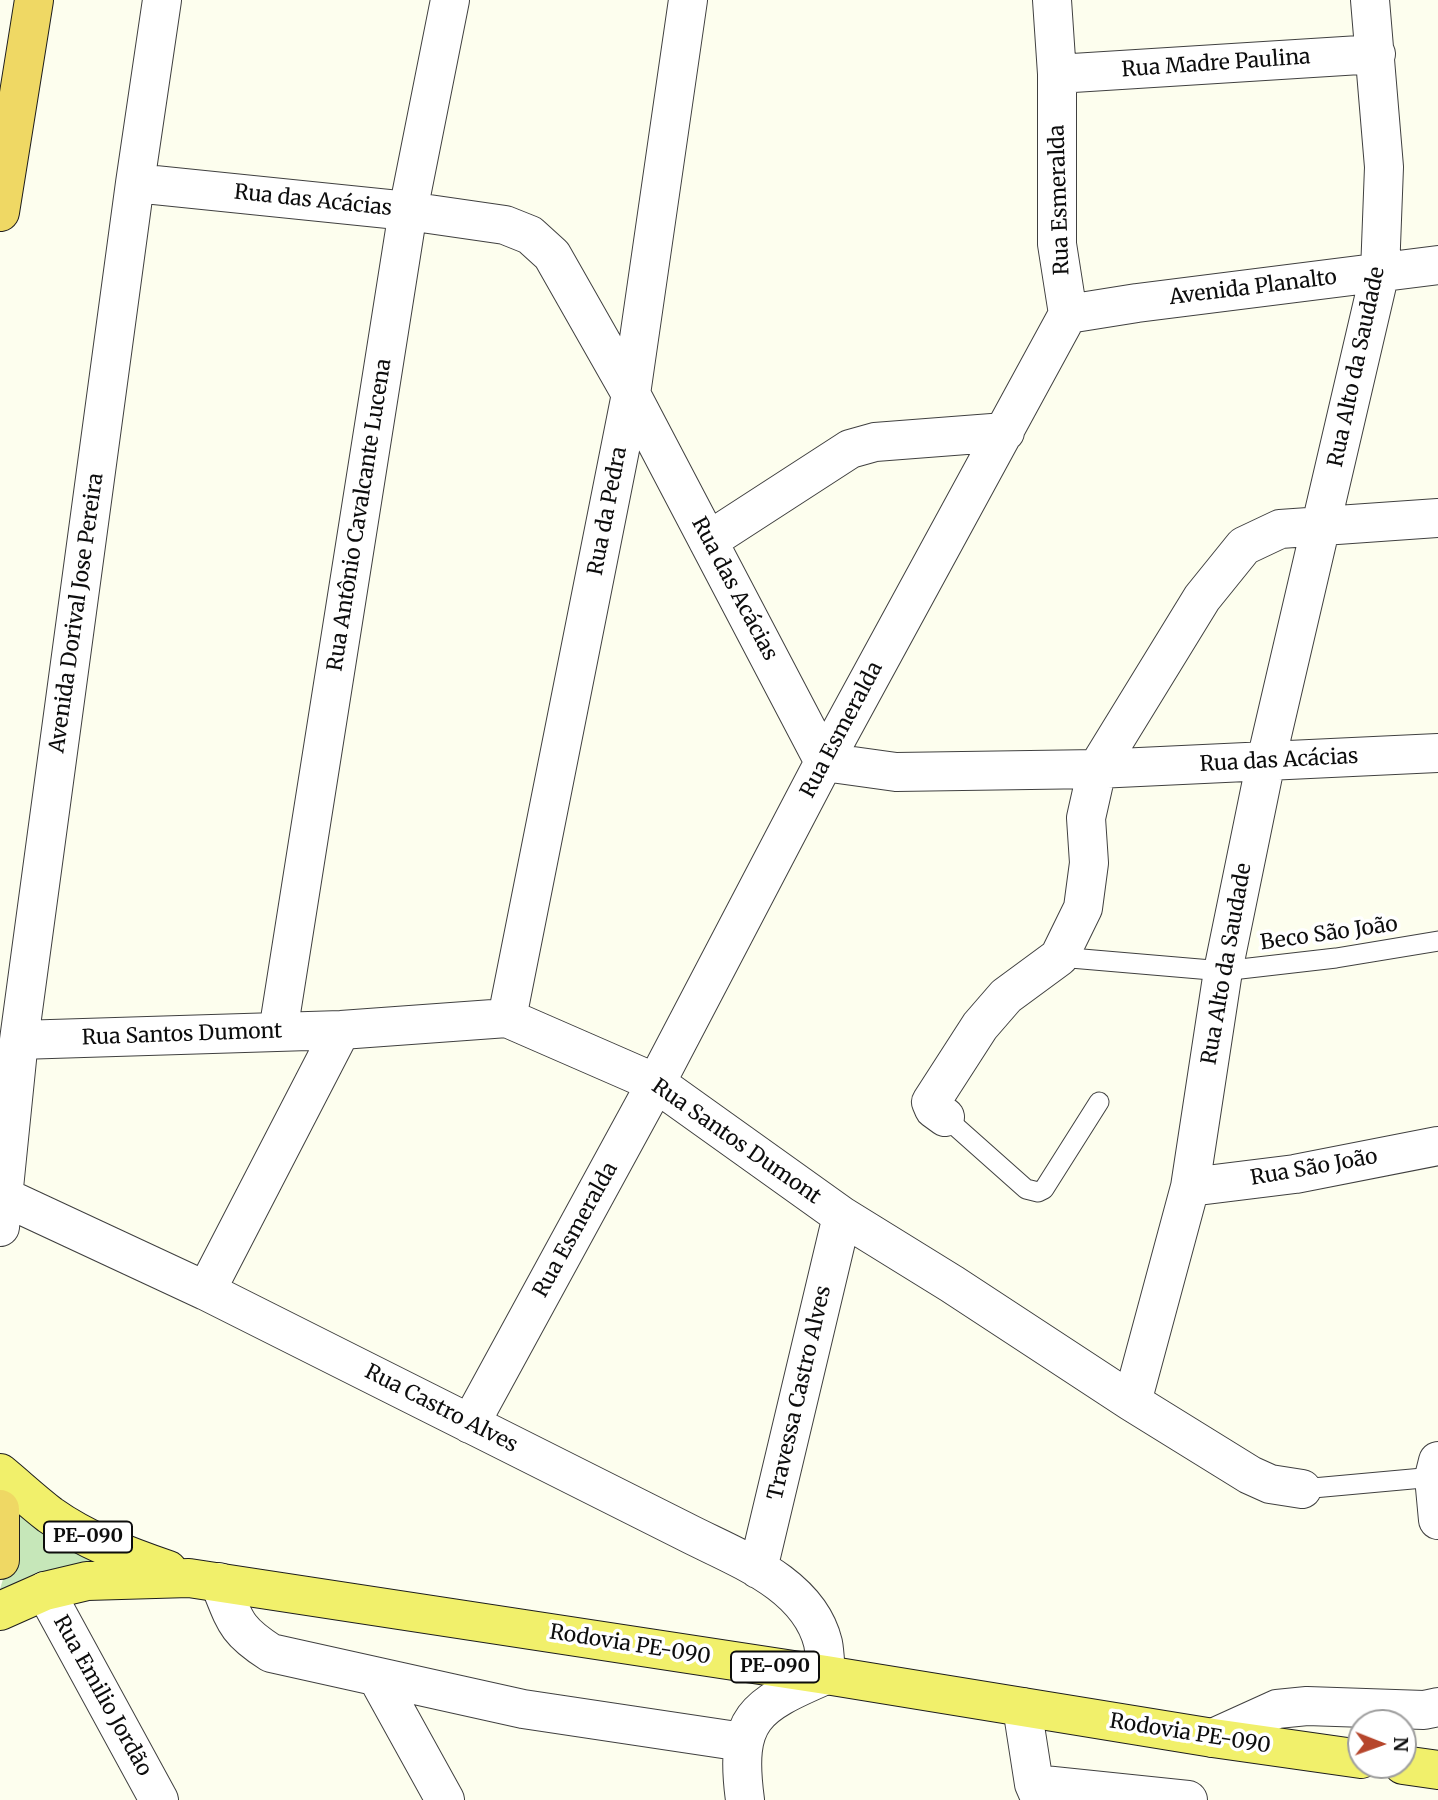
<!DOCTYPE html>
<meta charset="utf-8">
<style>
body{margin:0}
#map{position:relative;width:1438px;height:1800px;overflow:hidden;background:#fdfeee;font-family:Merriweather,serif}
canvas{display:block}
.north{position:absolute;left:1347px;top:1709px;width:70px;height:70px;box-sizing:border-box;background:#fff;border:2px solid #9e9e9e;border-radius:50%;rotate:91deg;font-size:19px;font-weight:700;line-height:28px;text-align:center;color:#0d0d0d}
.north::after{content:'';display:block;margin:auto;width:24px;height:32px;background:#b6462c;clip-path:polygon(50% 0,100% 100%,50% 72%,0 100%)}
</style>
<div id="map">
<canvas width="1438" height="1800"></canvas>
<div class="north">N</div>
</div>
<script>
const g = document.querySelector('canvas').getContext('2d');
g.lineJoin = 'round';
function paint(path, color) { g.fillStyle = color; g.fill(path, 'evenodd'); }
function strokePath(path, color, width, dash) { g.strokeStyle = color; g.lineWidth = width; g.lineCap = dash ? 'butt' : 'round'; g.setLineDash(dash || []); g.stroke(path); }
function write(font, color, halo, rows, align = 'center') {
  g.font = font + ' Merriweather,serif'; g.lineWidth = 7; g.setLineDash([]); g.textBaseline = 'middle'; g.strokeStyle = halo; g.fillStyle = color; for (const [text, x, y, turn = 0] of rows) {
    g.save(); g.translate(x, y); g.rotate((+turn || 0) * Math.PI / 180); g.textAlign = isNaN(turn) ? turn : align; if (halo) g.strokeText(text, 0, 0); g.fillText(text, 0, 0); g.restore();
  }
}
const green = new Path2D(`
 M8 1493 144 1570 0 1600V1589L8 1563Z`);
const service = new Path2D(`
 M1059 957 1223 971 1336 958 1438 941
 M945 1117 1026 1189 1038 1192 1044 1189 1099 1102
 M1302 1489 1434 1477`);
const minor = new Path2D(`
 M1057 74 1376 54
 M135 183 408 211 505 225 530 235 552 255 631 394 824 762 896 772 1097 769 1438 753
 M1068 314 1137 303 1438 265
 M708 541 850 449 875 442 1005 432
 M507 1018 631 394 688 0
 M278 1032 408 211 450 0
 M19 1040 341 1030 507 1018 656 1083 842 1216 952 1284 1132 1402 1250 1475 1270 1484 1302 1489
 M945 1117 934 1109 931 1102 980 1026 1006 996 1059 957 1083 908 1089 863 1086 818 1097 769 1202 598 1244 546 1280 529 1438 518
 M1190 1187 1295 1174 1438 1146
 M2 1196 206 1291 684 1531C734 1557 808 1582 823 1643 825 1653 825 1664 826 1675 754 1706 734 1718 745 1800
 M0 1227 19 1040 135 183 162 0
 M206 1291 341 1030
 M1132 1402 1190 1187 1223 971 1266 761 1380 272 1384 167 1370 0
 M470 1424 656 1083 824 762 1068 314 1057 244V74L1052 0
 M1438 1461 1434 1477 1438 1520
 M758 1569 842 1216
 M219 1582C235 1621 235 1630 271 1653L523 1709 743 1742
 M45 1591 159 1800
 M377 1677 445 1800
 M1022 1707 1034 1784 1041 1800
 M1213 1738 1277 1709 1307 1706 1424 1710 1438 1707
 M1034 1784 1188 1800`);
const primary = new Path2D(`
 M0 1473C17 1487 33 1502 50 1515 85 1540 127 1556 168 1570
 M0 1611 45 1591 87 1581 189 1578 826 1675 1213 1738 1361 1759
 M1403 1765 1438 1770`);
const trunk = new Path2D(`
 M0 212 34 0
 M0 1509V1560`);
const shields = [
 [88,1537,88],
 [775,1667,88]
];
const shieldNames = [
 ["PE-090",88,1537],
 ["PE-090",775,1667]
];
const streetNames = [
 ["Rua Madre Paulina",1216,64,-4],
 ["Rua Esmeralda",1060,200,-92],
 ["Rua das Acácias",313,201,6],
 ["Avenida Planalto",1253,288,-7],
 ["Rua Alto da Saudade",1357,367,-78],
 ["Rua da Pedra",608,511,-79],
 ["Rua Antônio Cavalcante Lucena",360,515,-81],
 ["Rua das Acácias",734,589,62],
 ["Avenida Dorival Jose Pereira",77,613,-82],
 ["Rua Esmeralda",842,730,-62],
 ["Rua das Acácias",1279,761,-3],
 ["Beco São João",1329,934,-8],
 ["Rua Alto da Saudade",1227,964,-80],
 ["Rua Santos Dumont",182,1035,-2],
 ["Rua Santos Dumont",736,1142,35],
 ["Rua São João",1314,1168,-10],
 ["Rua Esmeralda",576,1230,-61],
 ["Travessa Castro Alves",800,1393,-77],
 ["Rua Castro Alves",441,1409,27],
 ["Rodovia PE-090",630,1645,9],
 ["Rua Emilio Jordão",102,1696,61],
 ["Rodovia PE-090",1190,1734,9]
];
paint(green, '#c6e7b9');
strokePath(service, '#404040', 21);
strokePath(minor, '#404040', 40);
strokePath(primary, '#1e1e1e', 40);
strokePath(trunk, '#1e1e1e', 40);
strokePath(service, '#fff', 19);
strokePath(minor, '#fff', 38);
strokePath(primary, '#f1f06b', 38);
strokePath(trunk, '#efd864', 38);
for (const [x, y, w] of shields) { const box = new Path2D(); box.roundRect(x - w / 2, y - 15.5, w, 31, 5); g.fillStyle = '#fff'; g.fill(box); strokePath(box, '#0d0d0d', 2); }
write('bold 19px', '#0d0d0d', null, shieldNames);
write('21px', '#0d0d0d', '#fff', streetNames);
</script>
